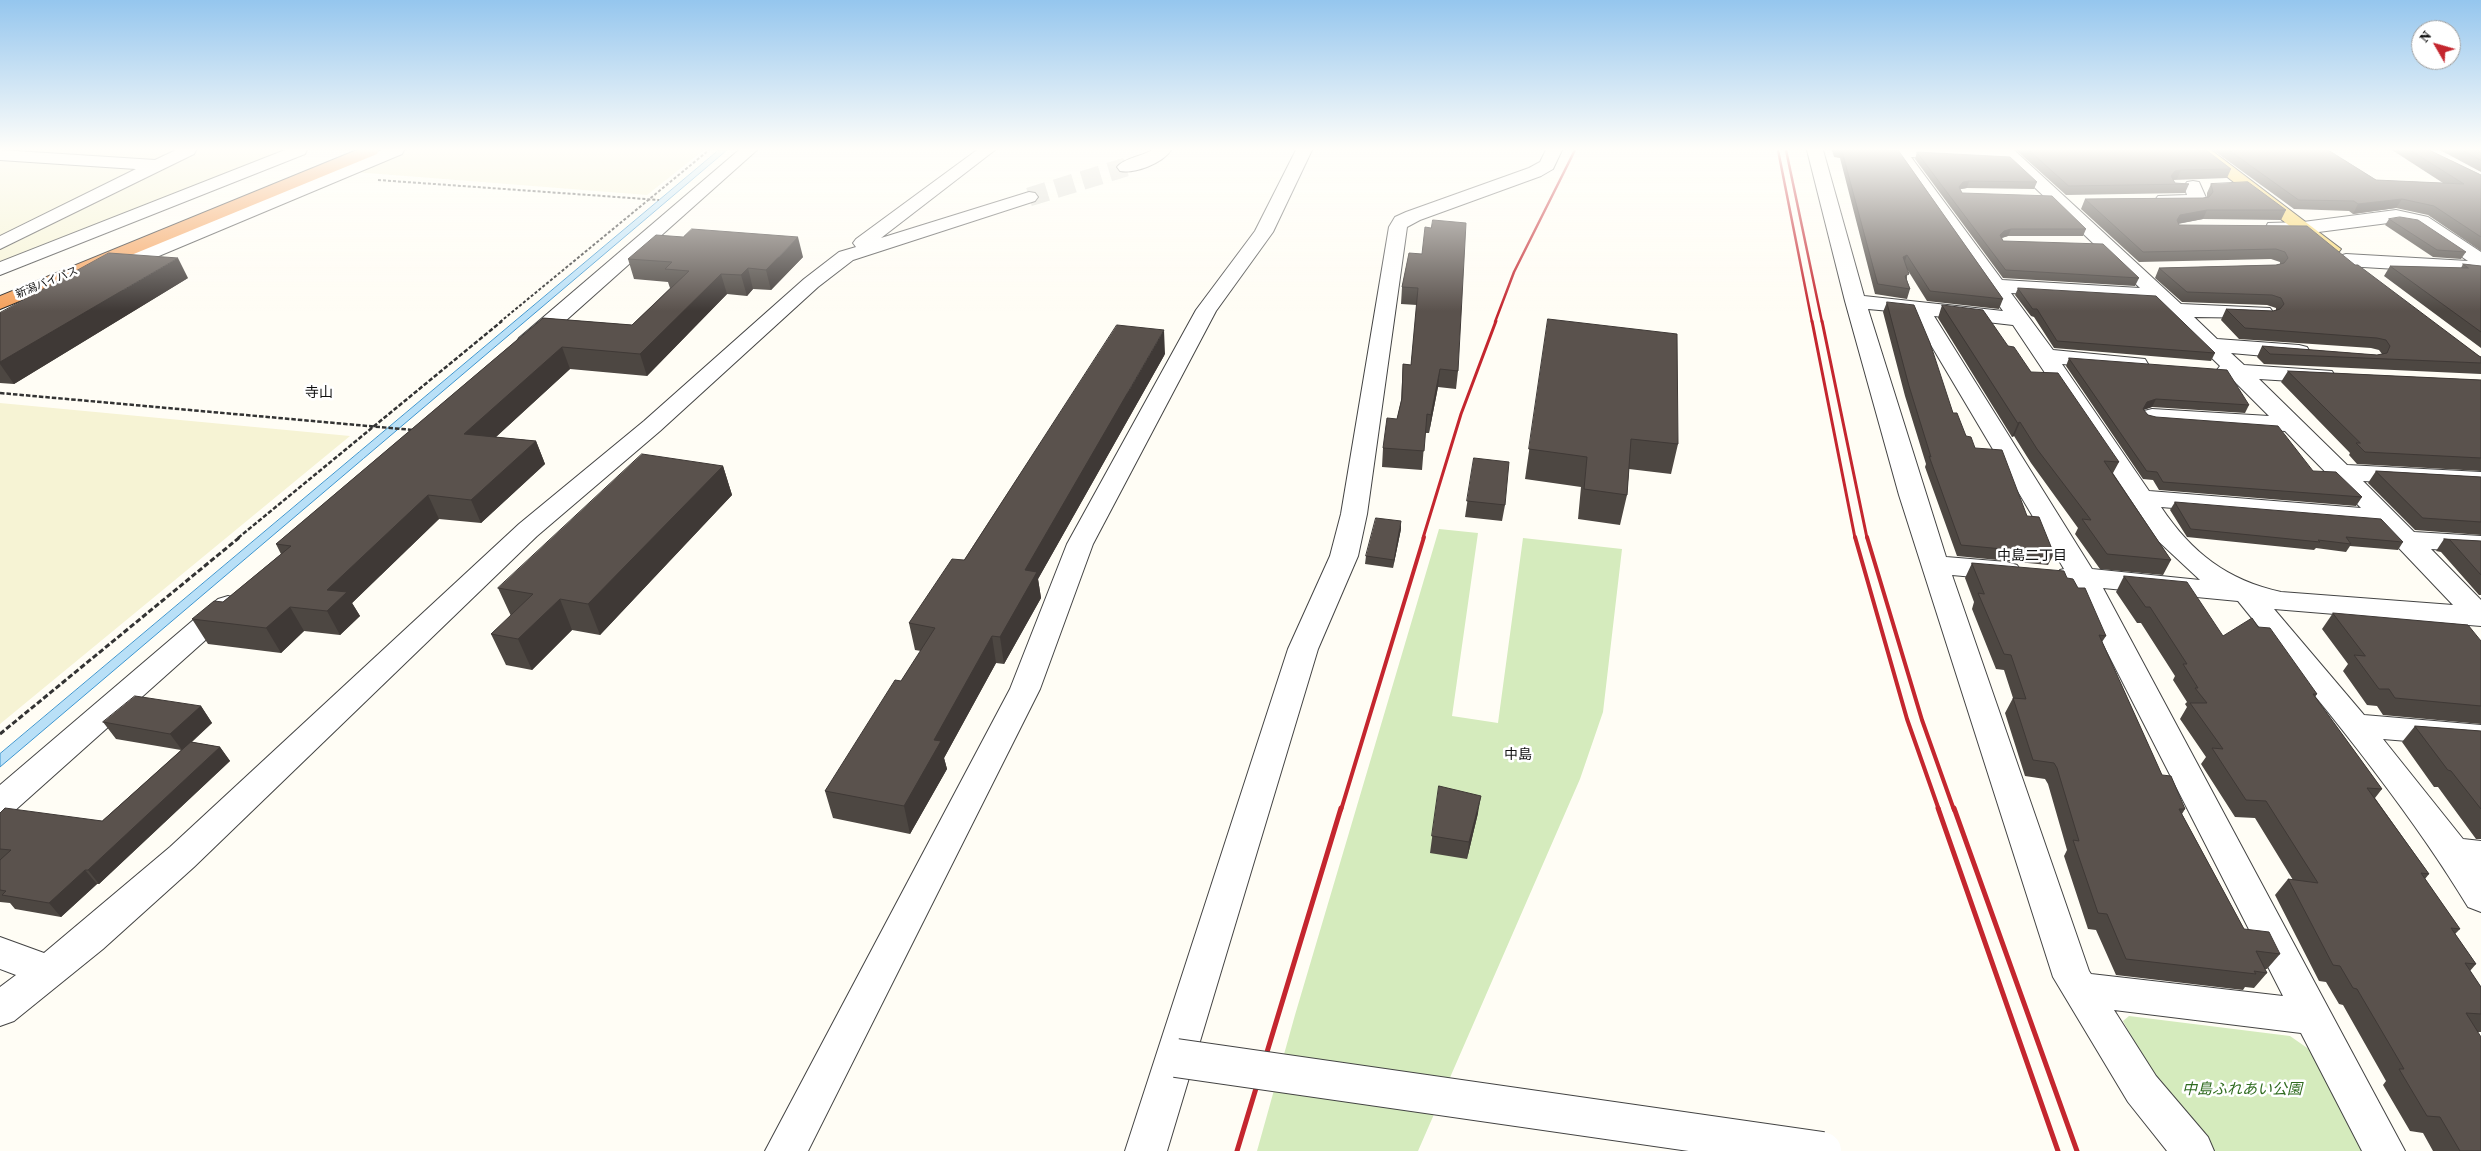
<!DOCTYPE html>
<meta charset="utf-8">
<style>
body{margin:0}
#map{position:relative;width:2481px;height:1151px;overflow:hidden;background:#fffdf5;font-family:"Source Serif 4",serif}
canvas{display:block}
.north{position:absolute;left:2411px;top:20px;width:50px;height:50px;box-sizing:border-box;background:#fff;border:1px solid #a0a0a0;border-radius:50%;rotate:308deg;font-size:14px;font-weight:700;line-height:20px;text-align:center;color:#111}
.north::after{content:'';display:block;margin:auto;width:18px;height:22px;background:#c4262e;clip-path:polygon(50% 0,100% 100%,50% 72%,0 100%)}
</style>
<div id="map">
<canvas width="2481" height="1151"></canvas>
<div class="north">N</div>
</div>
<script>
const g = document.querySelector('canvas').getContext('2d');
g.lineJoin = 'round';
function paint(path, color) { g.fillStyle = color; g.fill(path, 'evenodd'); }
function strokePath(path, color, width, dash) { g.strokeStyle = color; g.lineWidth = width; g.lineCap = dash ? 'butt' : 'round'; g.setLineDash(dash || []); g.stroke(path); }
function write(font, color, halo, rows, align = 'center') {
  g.font = font + ' "Source Serif 4","Noto Sans JP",serif'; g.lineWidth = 5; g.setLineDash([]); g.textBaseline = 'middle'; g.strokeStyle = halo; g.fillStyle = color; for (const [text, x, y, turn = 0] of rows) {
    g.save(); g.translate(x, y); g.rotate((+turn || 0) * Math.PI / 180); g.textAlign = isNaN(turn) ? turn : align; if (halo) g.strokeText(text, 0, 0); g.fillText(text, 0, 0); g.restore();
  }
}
const farmland = new Path2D(`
 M0 150H293L0 263Z
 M407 150H704L647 195 354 172Z
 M0 403 350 436 0 724Z`);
const green = new Path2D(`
 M1439 529 1478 533 1452 716 1498 723 1523 538 1622 549 1603 712 1580 779 1418 1151H1257L1295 1015Z
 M2129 1016 2290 1036 2313 1052 2365 1151H2207L2158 1084 2123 1021Z`);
const water = new Path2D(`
 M719 150H727L0 767V754Z`);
const minorTunnel = new Path2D(`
 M1029 197 1126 167`);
const pathFar2 = new Path2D(`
 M378 180 659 200
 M500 322 709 150`);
const pathFar1 = new Path2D(`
 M0 393 413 430
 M238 538 502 321`);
const path = new Path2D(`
 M0 734 240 537`);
const minor = new Path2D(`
 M0 150 155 160 176 150H196L194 154 0 249V236L136 169 0 160Z
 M285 150H307L305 154 0 275V262Z
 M382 150H404L402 154 116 274 109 276 102 274 99 270 102 266Z
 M739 150H757L535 348 527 349 519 348 516 343 519 338Z
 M977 150H995L881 238 1029 192 1035 193 1038 197 1035 201 853 260 818 287 660 431 537 536 194 867 103 949 14 1021 0 1026V987L16 975 0 969V937L44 953 170 847 519 524 644 421 804 279 839 252 856 247 853 243 856 239Z
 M1152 150H1171C1163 163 1135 174 1120 171L1117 167C1124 158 1143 156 1152 150Z
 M1296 150H1312L1273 232 1216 311 1093 544 1040 689 808 1151H765L1010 689 1067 544 1196 310 1255 231Z
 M1546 150H1562L1553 169 1541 176 1420 220 1407 227 1367 514 1358 556 1318 649 1167 1151H1125L1288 649 1330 556 1341 514 1389 227 1395 217 1406 212 1529 168 1540 162Z
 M1807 150H1823L1864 296 2003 311 1890 150H2014L2181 304 2270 308 2273 312 2270 316 2263 318 2194 317 2217 339 2299 345 2307 347 2310 352 2307 357 2299 359 2231 353 2244 365 2332 371 2335 376 2332 381 2324 383 2259 379 2347 465 2481 472V488L2363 481 2414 532 2481 536V552L2431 549 2481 600V626L2274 609 2364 715 2481 725V747L2383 739 2463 839 2481 841V912L2468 907C2402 798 2318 700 2238 601L2103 588 2405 1151H2362L2301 1033 2114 1010 2156 1076 2208 1137 2214 1151H2167L2128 1102 2053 977 1899 495 1845 301ZM1911 157 2008 162 2140 288 2002 280ZM2011 293 2153 301 2220 366 2216 371 2219 376 2231 378 2269 416 2152 409 2144 411 2140 416 2144 421 2285 431 2361 508 2149 491 2062 364 2137 371 2145 369 2148 364 2145 359 2053 350ZM1868 309 1912 313 2064 569 2060 570 2056 576 2060 582 2073 585 2283 996 2091 974 2089 971 1952 575 2007 580 2017 577 2021 571 2017 565 2007 562 1946 557ZM1934 316 2013 325 2156 539 2200 580 2092 569ZM2161 507 2377 525 2453 605 2281 592C2227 580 2192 553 2161 507Z
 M2193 181 2199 182 2207 200 2204 204 2164 205 2158 204 2155 200 2158 196 2187 195 2184 186 2187 182Z
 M2396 210 2428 217 2481 252V274L2346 266 2339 264 2336 260 2339 256 2346 254 2468 261 2415 225 2396 222 2303 234 2268 231 2266 227 2268 223 2303 222Z
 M228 596 238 599 242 605 238 611 12 813 0 817V785L218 599Z`);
const major = new Path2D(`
 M2193 150H2211L2341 249 2338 253H2324Z`);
const highway = new Path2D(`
 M357 150H379L377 154 0 309V296Z`);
const railFar3 = new Path2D(`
 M1778 150 1812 322
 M1786 150 1822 322
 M1495 322 1514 272 1575 150`);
const railFar2 = new Path2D(`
 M1812 321 1855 538
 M1822 321 1867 538
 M1423 538 1461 414 1496 321`);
const railFar1 = new Path2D(`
 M1855 537 1907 719 1939 810
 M1867 537 1922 720 1954 810
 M1341 810 1424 537`);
const rail = new Path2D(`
 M1938 808 2058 1151
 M1954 808 2077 1151
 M1237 1151 1341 808`);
const minorBridge = new Path2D(`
 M1176 1058 1822 1151`);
const wall = new Path2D(`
 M1832 150H1898L2003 299 1999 309 1927 301 1907 269V280L1910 289 1907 299 1875 294 1840 158 1834 157Z
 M2016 150H2206L2231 169 2227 178 2173 180 2175 183 2189 184 2185 193 2066 195Z
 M2213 150H2328L2376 180 2443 183 2392 150H2429L2481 175V251L2428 215 2396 208 2353 214 2349 211 2294 209Z
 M2440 150H2481V172Z
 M1917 152 2037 182 2034 189 1967 188 1960 189 1962 193 2086 229 2083 236H2008L2002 238 2003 241 2139 278 2135 286 2003 278 1915 159Z
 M2211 184 2286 210 2281 220 2203 219 2178 224 2179 225 2355 265 2479 356 2481 357V374L2264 364 2257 357 2262 346 2377 355 2382 354 2379 350 2371 348 2239 339 2221 320 2226 309 2273 311 2276 310V308L2267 305 2182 302 2155 278 2159 268 2276 265 2280 264V262L2271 259 2139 262 2081 209 2085 199 2203 198 2207 197V193Z
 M2389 219 2466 252 2461 259 2433 257 2385 225Z
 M1409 253 1458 371 1456 389 1438 387 1429 433H1425L1422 470 1382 467 1383 448 1397 419 1401 401 1403 364 1411 365 1417 305 1401 304 1402 287Z
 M803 257 771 290 753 289 747 296 727 294 647 376 570 369 496 437 536 441 545 464 481 523 439 519 352 603 360 616 340 635 304 631 281 653 208 644 192 619 223 602 281 554 276 544 543 318 632 325 670 288 668 282 634 279 628 259Z
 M2463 264 2481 266V348L2384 276 2390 266 2461 268Z
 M188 278 14 384 0 383V313Z
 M2018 288 2215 353 2211 361 2054 348 2034 317 2031 316 2015 295Z
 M1887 302 1953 413 1966 436 2027 516 2054 554 2048 565 1957 556 1925 467 1926 464 1905 396 1883 312Z
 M1942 305 2008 346 2031 372 2119 462 2113 473 2171 560 2163 575 2100 569 2075 534 2078 528 2031 463 2014 436 2012 437 1938 318Z
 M1548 319 1678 444 1671 474 1629 469 1627 495 1620 525 1578 519 1581 487 1525 479Z
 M1165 354 1038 579 1041 598 1004 664 996 663 944 758 947 769 910 834 833 818 825 791 901 681 921 651 915 650 909 623 964 560Z
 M2069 358 2249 405 2245 413 2152 407 2143 410 2148 415 2313 471 2362 497 2356 506 2159 490 2153 480 2143 479 2066 366Z
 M2288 371 2481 380V471L2357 464 2349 455 2350 453 2281 382Z
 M1474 458 1505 505 1502 521 1465 517Z
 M723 466 732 495 600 635 572 630 532 670 506 665 491 634 511 616 498 588Z
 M2376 471 2481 477V535L2415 530 2368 483Z
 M2175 502 2403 542 2398 550 2350 546 2346 552 2316 548 2314 550 2187 537 2170 510Z
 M1401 529 1393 568 1365 564 1366 556Z
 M2444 539 2481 541V595H2479L2441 552 2436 551Z
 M1972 563 2067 578 2078 588 2106 636 2102 642 2162 775 2185 809 2182 814 2244 929 2280 954 2267 969H2265L2267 973 2254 988 2245 987 2243 990 2116 975 2096 930 2088 929 2064 856 2067 850 2048 784 2045 779 2025 776 2005 713 2013 698 2004 670 1996 669 1972 609 1974 602 1965 578Z
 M2124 576 2223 636 2258 627 2317 694 2315 697 2382 789 2375 798 2429 874 2425 879 2460 929 2455 934 2476 964 2470 971 2481 987V1032H2478L2481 1151H2433L2423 1133 2410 1131 2383 1085 2386 1081 2343 1005 2339 1004 2326 982 2319 981 2275 895 2288 879 2293 880 2255 818 2235 817 2201 764 2206 757 2180 719 2187 707 2185 704 2187 702 2173 680 2175 676 2141 623H2137L2116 592Z
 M2333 613 2481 641V724L2383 715 2377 706 2367 705 2343 671 2348 664 2322 629Z
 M201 706 212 723 192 742 220 747 230 761 99 884H97L61 917 15 909 10 903 0 902V813L102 821 181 750 116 739 103 722Z
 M2415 726 2481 731V839H2476L2438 787H2434L2402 742Z
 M1439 786 1478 813 1467 859 1430 853Z`);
const shadedWall = new Path2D(`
 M2181 170 2177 179 2171 180 2166 185 2171 176 2175 171Z
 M1969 181 1967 188 1961 189 1959 187 1963 182Z
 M2402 199 2396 208 2353 214 2358 204Z
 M2207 210 2203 219 2176 224 2177 220 2180 215Z
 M2011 229 2008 236 2001 238 2000 235 2004 231Z
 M798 237 803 257 771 290 766 270Z
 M1907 255 1904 264 1903 257Z
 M178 258 188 278 14 384 0 364V362Z
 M748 268 753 289 747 296 741 275Z
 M721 274 727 294 647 376 640 354Z
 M1164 330 1165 354 1038 579 1041 598 1004 664 1000 637 1025 570Z
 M562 347 570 369 474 457 464 434Z
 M1440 369 1438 387 1429 433 1431 415Z
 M2156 399 2152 407 2143 410 2147 402Z
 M2020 422 2014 436 2012 437 2018 423Z
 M536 441 545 464 481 523 471 500Z
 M723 466 732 495 600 635 588 604Z
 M428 495 439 519 352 603 360 616 340 635 327 611V590Z
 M1401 521V529L1393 568 1394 560Z
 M560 599 572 630 532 670 518 639Z
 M290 607 304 631 281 653 266 628Z
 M992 636 996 663 944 758 947 769 910 834 904 806 934 740Z
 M201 706 212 723 182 750 170 734Z
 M220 747 230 761 99 884 88 870Z
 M1481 796 1478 813 1467 859 1469 842Z
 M85 870 97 884 61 917 49 903Z`);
const building = new Path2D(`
 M1842 150H1898L2003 299 1930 291 1907 255 1903 257 1909 274 1905 276 1910 289 1878 284Z
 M2029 150H2206L2231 169 2181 170 2175 171 2171 176 2175 183 2189 184 2069 186Z
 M2229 150H2328L2376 180 2464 184 2410 150H2429L2481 175V237L2434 206 2402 199 2358 204 2354 201 2299 200Z
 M2462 150H2481V160Z
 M1917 152 2010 157 2037 182 1969 181 1963 182 1959 187 1962 193 2052 196 2086 229H2011L2004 231 2000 235 2003 241 2103 244 2139 278 2006 270Z
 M2248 182 2286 210H2207L2180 215 2177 220 2179 225 2307 226 2355 265H2358L2479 356 2481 357V363L2270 354 2262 346 2377 355 2387 353 2390 346 2386 340 2377 338 2245 328 2226 309 2273 311 2280 309 2284 304 2281 298 2272 295 2187 292 2159 268 2276 265 2284 263 2288 258 2285 252 2276 249 2143 252 2085 199 2203 198 2209 197 2213 192 2211 184Z
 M2400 217 2418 220 2466 252 2437 250 2389 219Z
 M1433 220 1466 223 1458 371 1440 369 1431 415 1427 414 1424 451 1383 448 1387 418 1397 419 1402 398 1403 364 1411 365 1418 288 1402 287 1409 253 1422 254 1425 227 1431 228Z
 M692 229 798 237 766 270 748 268 741 275 721 274 640 354 562 347 464 434 536 441 471 500 428 495 327 590 347 592 327 611 290 607 266 628 192 619 214 601 223 602 291 546 276 544 543 318 632 325 689 271 665 269 672 262 628 259 656 235 683 237Z
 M109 253 178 258 0 362V313Z
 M2463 264 2481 266V332L2390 266 2468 268Z
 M2018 288 2156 296 2215 353 2057 341 2037 309H2033Z
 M1887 302 1914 305 1930 343 1953 413H1957L1966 436 1971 437 1975 448 2002 450 2027 516 2039 517 2054 554 1961 545 1929 456 1931 457 1909 386Z
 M1942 305 1983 310 2008 346 2014 347 2031 372 2058 373 2119 462 2104 461 2171 560 2107 554 2082 519 2091 520 2037 449 2020 422 2018 423Z
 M1548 319 1677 334 1678 444 1631 439 1627 495 1584 489 1587 457 1529 449Z
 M1117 325 1164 330 1025 570 1037 572 1000 637 992 636 934 740 941 741 904 806 825 791 895 680 901 681 935 628 909 623 952 559 964 560Z
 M2069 358 2227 370 2249 405 2156 399 2147 402 2143 409 2148 415 2156 417 2278 426 2313 471 2336 472 2362 497 2163 482 2157 472 2147 471Z
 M2288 371 2481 380V458L2365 452 2356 443H2360Z
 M642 454 723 466 588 604 560 599 518 639 491 634 533 594 498 588Z
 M1474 458 1509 462 1505 505 1467 501Z
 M2376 471 2481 477V522L2423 518Z
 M2175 502 2381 519 2403 542 2346 537 2351 544 2318 540 2320 542 2191 529Z
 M1376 518 1401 521 1394 560 1366 556Z
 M2444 539 2481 541V575L2450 540Z
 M1972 563 2064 571 2067 578 2073 579 2078 588H2085L2106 636 2099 635 2162 775 2171 776 2185 809H2179L2244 929 2269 932 2280 954 2256 951 2267 973 2254 971 2256 974 2126 959 2107 914 2098 913 2073 840 2079 841 2057 768 2054 763 2033 760 2013 698 2026 699 2011 655 2004 654 1978 593 1984 594Z
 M2124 576 2187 582 2223 636 2252 618 2258 627 2270 628 2317 694H2313L2382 789 2367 788 2429 874 2421 873 2460 929 2451 928 2476 964 2465 963 2481 987V1014L2466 1013 2481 1037V1151H2460L2440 1117 2427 1116 2399 1069H2404L2357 989 2353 988 2340 966 2333 965 2288 879 2318 883 2266 801 2246 800 2212 748 2223 749 2190 703H2207L2195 688H2198L2183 664H2187L2150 607H2146Z
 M2333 613 2468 625 2481 641V706L2395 698 2389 689H2379L2354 655 2365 656Z
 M135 696 201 706 170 734 103 722Z
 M2415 726 2481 731V809L2451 771 2448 770Z
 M191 742 220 747 88 870H85L49 903 2 895 6 891 0 890V860L11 850 0 849V813L5 808 102 821Z
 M1439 786 1481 796 1469 842 1432 836Z`);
const farStreetnames = [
 ["新潟バイパス",47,283,-22]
];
const neighbourhoodNames = [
 ["寺山",319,393],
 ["中島二丁目",2032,556],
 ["中島",1518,755]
];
const nearParknames = [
 ["中島ふれあい公園",2242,1090]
];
paint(farmland, '#f6f3d4');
paint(green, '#d5ebbd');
paint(water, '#b9e0f7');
strokePath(water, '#3f96cf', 1);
strokePath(minorTunnel, '#dbdad3', 19, [19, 9]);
strokePath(minor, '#444', 2);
strokePath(major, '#222', 2);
strokePath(highway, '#222', 2);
strokePath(pathFar2, '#333', 2, [3, 2]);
strokePath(pathFar1, '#333', 2.5, [4.5, 2]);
strokePath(path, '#333', 3, [5.5, 2.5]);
paint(minor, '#fff');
paint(major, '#f9d66b');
paint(highway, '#f5a25d');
strokePath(railFar3, '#c4262e', 2.5);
strokePath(railFar2, '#c4262e', 3);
strokePath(railFar1, '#c4262e', 4);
strokePath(rail, '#c4262e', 5);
strokePath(minorBridge, '#444', 40, []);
strokePath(minorBridge, '#fff', 38);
paint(wall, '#4d4742');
paint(shadedWall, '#3f3936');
paint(building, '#5a524d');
strokePath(building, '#3f3936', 1);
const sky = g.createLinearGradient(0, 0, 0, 311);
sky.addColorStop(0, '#95c6ee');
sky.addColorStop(0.48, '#fffefa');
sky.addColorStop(1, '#fffefa00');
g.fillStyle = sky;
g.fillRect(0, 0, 2481, 311);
write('11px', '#111', '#fff', farStreetnames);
write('14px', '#111', '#fff', neighbourhoodNames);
write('italic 15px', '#2f6b1f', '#fff', nearParknames);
</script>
